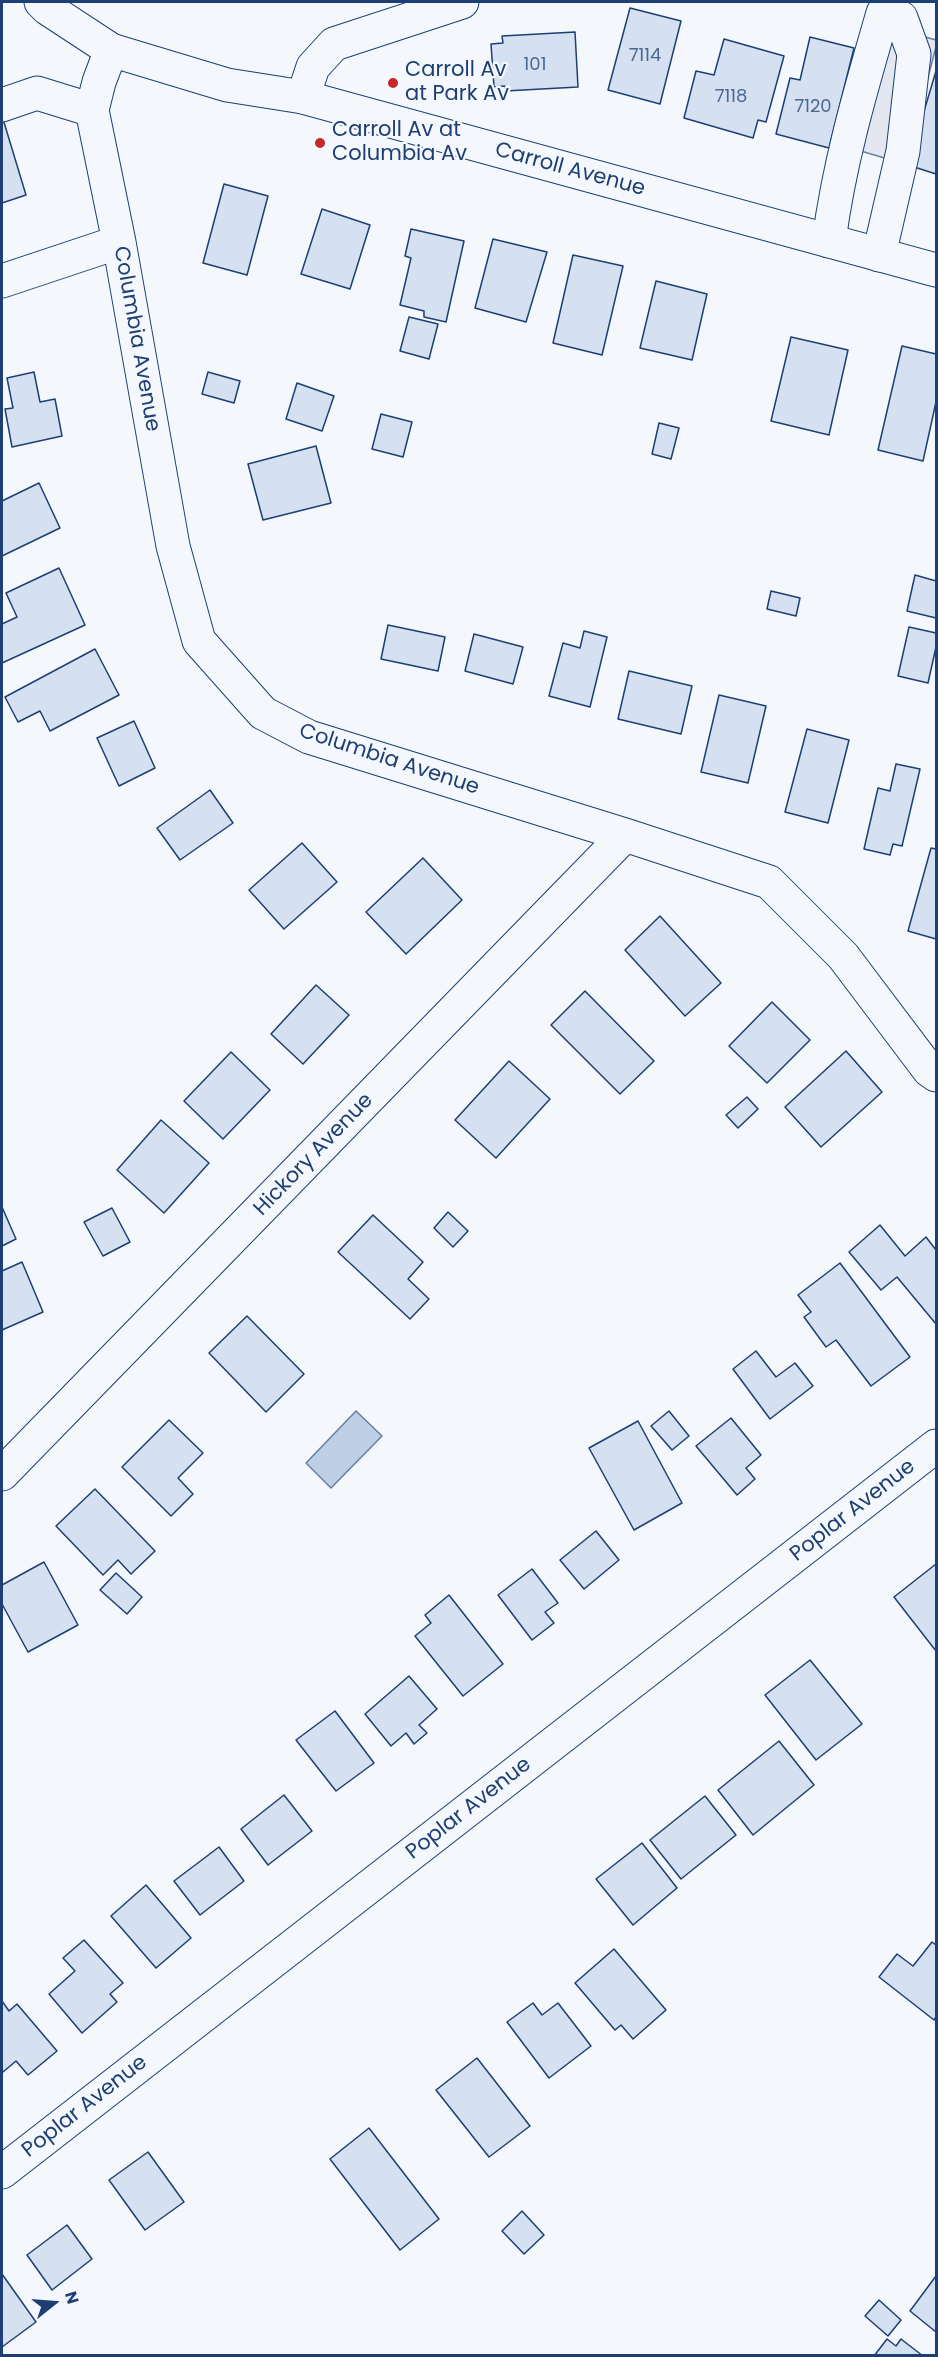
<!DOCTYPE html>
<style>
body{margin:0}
#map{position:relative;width:938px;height:2357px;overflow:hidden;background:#f4f7fb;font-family:Poppins,sans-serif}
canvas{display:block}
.frame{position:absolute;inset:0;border:3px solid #1d3f73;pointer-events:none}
.north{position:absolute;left:24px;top:2273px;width:60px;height:60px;-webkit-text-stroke:4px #f4f7fb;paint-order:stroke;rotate:73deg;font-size:16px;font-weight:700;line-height:24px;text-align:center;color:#1d3f73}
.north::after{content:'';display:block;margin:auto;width:21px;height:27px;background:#1d3f73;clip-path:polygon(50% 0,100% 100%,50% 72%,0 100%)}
</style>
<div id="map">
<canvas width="938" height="2357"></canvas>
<div class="frame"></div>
<div class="north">N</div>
</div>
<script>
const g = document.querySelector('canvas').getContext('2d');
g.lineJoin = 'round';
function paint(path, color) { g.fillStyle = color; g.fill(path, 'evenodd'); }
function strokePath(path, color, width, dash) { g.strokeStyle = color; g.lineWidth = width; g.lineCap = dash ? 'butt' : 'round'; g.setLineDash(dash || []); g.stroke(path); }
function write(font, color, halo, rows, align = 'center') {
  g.font = font + ' Poppins,sans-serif'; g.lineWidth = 4.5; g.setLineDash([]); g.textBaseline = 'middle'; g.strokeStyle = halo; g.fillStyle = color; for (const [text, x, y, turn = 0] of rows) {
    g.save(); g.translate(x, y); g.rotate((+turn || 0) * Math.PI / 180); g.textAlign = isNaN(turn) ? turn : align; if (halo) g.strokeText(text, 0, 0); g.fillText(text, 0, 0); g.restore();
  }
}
const parking = new Path2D(`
 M887 26 936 40V47L905 164 854 149Z`);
const water = new Path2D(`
 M356 1411 382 1436 331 1488 306 1463Z`);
const building = new Path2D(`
 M630 8 681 21 660 104 608 90Z
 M575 32 578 87 505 91V86L494 87 491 44 503 43 502 36Z
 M810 37 854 48 829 148 776 134 790 78 800 80Z
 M724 39 784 56 766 122 758 120 753 138 684 118 696 71 714 75Z
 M936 71V174L908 165Z
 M3 119 26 195 2 203V120Z
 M224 184 268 196 247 275 203 263Z
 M322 209 370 225 350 289 301 274Z
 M411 229 464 241 446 322 424 317V311L400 305 411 258 405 256Z
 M493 239 547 252 526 322 475 308Z
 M573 255 623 266 602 355 553 343Z
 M656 281 707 294 692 360 640 348Z
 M409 317 438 324 429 359 400 351Z
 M791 337 848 350 829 435 771 421Z
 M902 346 936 354V402L923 461 878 450Z
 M34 372 40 402 55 399 62 436 12 447 5 409 13 408 7 378Z
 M208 372 240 381 234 403 202 394Z
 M297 383 334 396 322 431 286 419Z
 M381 414 412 422 403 457 372 449Z
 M659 423 679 428 671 459 652 454Z
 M316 446 331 503 263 520 248 464Z
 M39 483 60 528 2 556V501Z
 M59 568 85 625 2 663V624L17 617 6 593Z
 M915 575 936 581V618L907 611Z
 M771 591 800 598 796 616 767 609Z
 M388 625 445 637 438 671 381 659Z
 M909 627 936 633V647L928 683 898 676Z
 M584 631 607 637 590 707 549 696 563 643 580 648Z
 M474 634 523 647 513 684 465 671Z
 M95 649 119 695 50 731 40 711 18 722 5 697Z
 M629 671 692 686 681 734 618 719Z
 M719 695 766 706 748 783 701 772Z
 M134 721 155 768 119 786 97 738Z
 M807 729 849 740 828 823 785 812Z
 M896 764 920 769 902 846 893 844 890 855 864 849 878 788 890 791Z
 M210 790 233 823 180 860 157 828Z
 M302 843 337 882 284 929 249 890Z
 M931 848 936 849V939L908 931Z
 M423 858 462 900 406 954 366 912Z
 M660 916 721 983 685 1016 625 950Z
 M316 985 349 1015 303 1064 271 1034Z
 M585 991 654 1061 620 1094 551 1025Z
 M772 1002 810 1040 767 1083 729 1046Z
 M846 1051 882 1092 821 1147 785 1107Z
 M231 1052 270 1090 223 1139 184 1101Z
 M509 1061 550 1099 496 1158 455 1120Z
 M747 1097 758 1109 738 1128 726 1115Z
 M161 1120 209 1163 164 1213 117 1170Z
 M2 1207 16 1239 2 1246Z
 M112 1208 130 1242 103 1256 84 1222Z
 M448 1212 468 1231 453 1247 434 1228Z
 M373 1215 423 1262 408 1279 429 1299 410 1319 338 1252Z
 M880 1225 905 1256 926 1237 936 1250V1324L897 1277 881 1290 849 1252Z
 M22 1262 43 1312 2 1330V1271Z
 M840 1263 910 1357 871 1386 836 1340 826 1347 804 1317 811 1312 798 1295Z
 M247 1316 304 1374 266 1412 209 1353Z
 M756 1351 776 1377 795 1363 813 1386 770 1419 733 1369Z
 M669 1411 689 1436 672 1450 651 1426Z
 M731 1418 761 1455 746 1468 755 1479 737 1495 696 1446Z
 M169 1420 203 1453 178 1478 193 1494 171 1516 122 1467Z
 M638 1421 682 1503 634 1530 589 1448Z
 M95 1489 155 1551 131 1574 118 1560 103 1575 56 1526Z
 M596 1531 619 1560 584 1589 560 1560Z
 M44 1562 78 1625 28 1652 2 1604V1585Z
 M936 1564V1651L894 1597Z
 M532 1569 558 1603 545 1612 554 1623 532 1640 498 1595Z
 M116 1573 142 1597 127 1614 100 1590Z
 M449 1595 503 1664 463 1696 415 1636 431 1623 425 1615Z
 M810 1660 862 1724 816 1760 765 1695Z
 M409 1676 437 1709 419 1725 427 1733 414 1744 406 1733 391 1746 365 1714Z
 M335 1711 374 1763 336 1791 296 1740Z
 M779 1741 814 1785 753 1835 718 1790Z
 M284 1795 312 1831 268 1865 241 1829Z
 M705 1796 736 1835 681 1879 650 1840Z
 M642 1843 677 1888 633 1925 596 1879Z
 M219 1847 244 1881 200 1915 174 1881Z
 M146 1885 191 1938 156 1968 111 1916Z
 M84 1940 123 1983 110 1994 117 2002 82 2033 49 1994 75 1971 63 1958Z
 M932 1942 936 1945V2017L934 2020 879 1977 897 1954 913 1966Z
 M614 1949 666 2010 633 2039 621 2025 615 2030 575 1983Z
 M2 2001 9 2011 17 2004 57 2051 28 2075 16 2061 3 2072 2 2070Z
 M533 2003 542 2015 558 2003 591 2046 549 2078 507 2022Z
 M477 2058 530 2126 489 2157 436 2090Z
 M369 2128 439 2219 400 2250 330 2159Z
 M148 2152 184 2202 145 2230 109 2180Z
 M522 2211 544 2235 524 2254 502 2231Z
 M67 2225 92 2259 52 2290 27 2255Z
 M2 2274 36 2322 2 2347Z
 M936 2276V2332L910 2311Z
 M879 2300 901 2320 888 2336 865 2316Z
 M887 2339 896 2346 901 2339 923 2356H874Z`);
const minor = new Path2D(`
 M111 50 99 82 92 110 119 242 173 546 199 641 263 713 309 737 625 835 769 882 843 956 929 1070 936 1075
 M303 97 313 67 334 44 462 2
 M2 105 37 93 92 110
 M829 241C839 163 861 89 883 13L901 18 914 54 903 151 879 255
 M2 281 119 242
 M2 1474 625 835
 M2 2172 936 1446`);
const major = new Path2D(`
 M41 2 47 8 111 50 227 85 303 97 936 270`);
const markers = [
 [393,83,6,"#c62828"],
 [320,143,6,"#c62828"]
];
const numberNames = [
 ["7114",645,56],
 ["101",535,65],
 ["7118",731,97],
 ["7120",813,107]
];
const poiNames = [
 ["Carroll Av",405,71],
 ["at Park Av",405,95],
 ["Carroll Av at",332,131],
 ["Columbia Av",332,155]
];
const streetNames = [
 ["Carroll Avenue",570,170,15],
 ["Columbia Avenue",136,339,80],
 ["Columbia Avenue",389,760,18],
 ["Hickory Avenue",314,1155,-46],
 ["Poplar Avenue",853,1511,-38],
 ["Poplar Avenue",469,1809,-38],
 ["Poplar Avenue",85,2107,-38]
];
paint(parking, '#e3e8f0');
strokePath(parking, '#687fa3', 1.5);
paint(water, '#bed0e5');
strokePath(water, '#687fa3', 1.5);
paint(building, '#d5e0f0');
strokePath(building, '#1d3f73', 1.5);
strokePath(minor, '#1d3f73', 35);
strokePath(major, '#1d3f73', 35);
strokePath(minor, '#f4f7fb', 33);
strokePath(major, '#f4f7fb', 33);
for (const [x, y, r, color] of markers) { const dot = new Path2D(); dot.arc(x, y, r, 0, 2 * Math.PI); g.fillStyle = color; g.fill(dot); strokePath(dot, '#f4f7fb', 2); }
write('18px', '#4b6792', null, numberNames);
write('21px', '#1d3f73', '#f4f7fb', poiNames, 'left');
write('21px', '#1d3f73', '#f4f7fb', streetNames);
</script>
